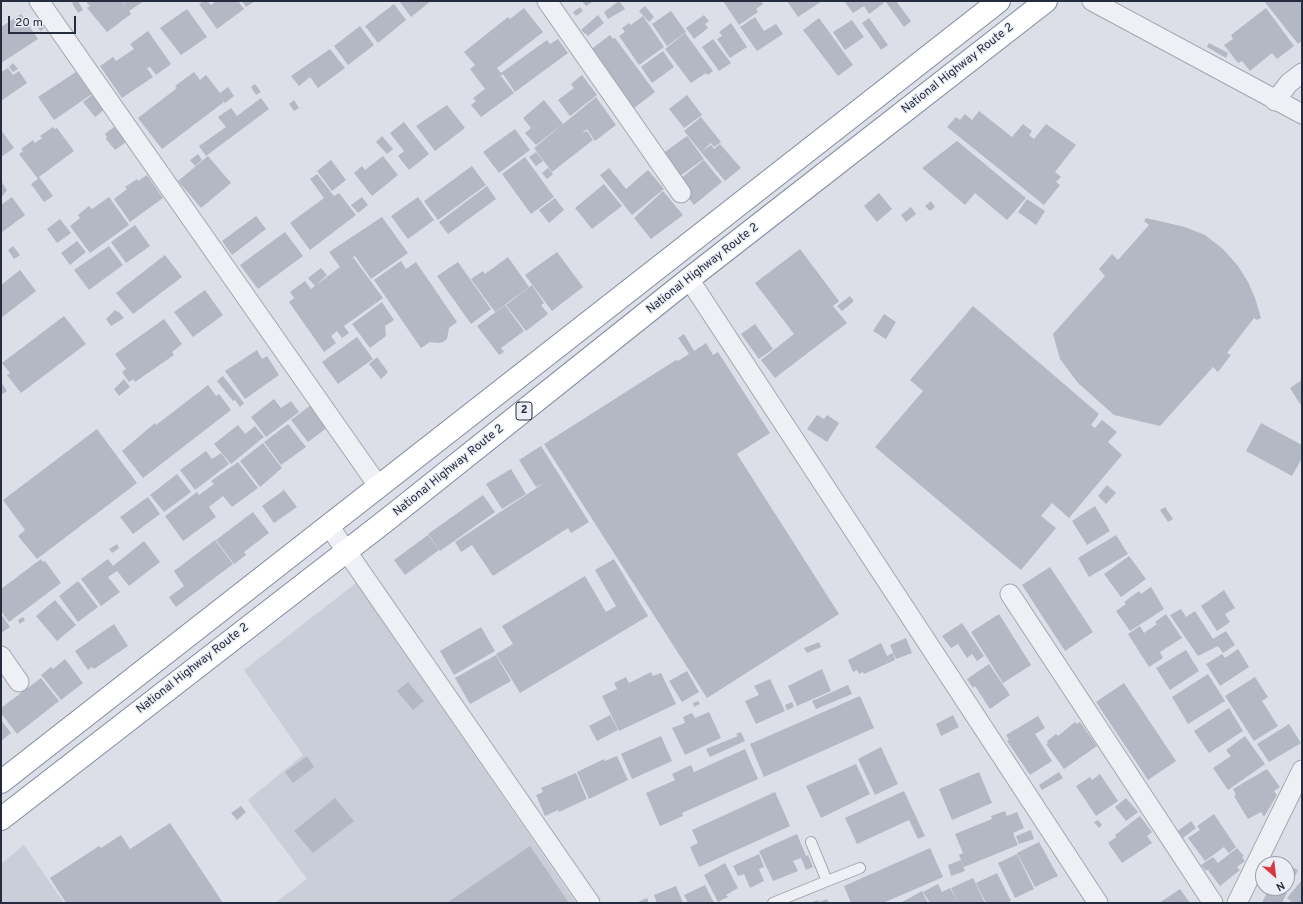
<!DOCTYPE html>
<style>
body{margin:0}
#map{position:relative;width:1303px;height:904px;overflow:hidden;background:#dcdfe7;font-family:Overpass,sans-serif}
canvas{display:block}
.frame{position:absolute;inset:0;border:2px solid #252c3e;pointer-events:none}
.north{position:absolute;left:1255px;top:856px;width:40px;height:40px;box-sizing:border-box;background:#ebeef5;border:1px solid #9ca0ac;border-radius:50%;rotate:152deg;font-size:11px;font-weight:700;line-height:16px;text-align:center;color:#252c3e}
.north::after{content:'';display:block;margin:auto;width:14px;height:18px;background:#d7373e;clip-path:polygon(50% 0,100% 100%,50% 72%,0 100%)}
.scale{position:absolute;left:8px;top:16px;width:68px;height:18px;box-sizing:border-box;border:2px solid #252c3e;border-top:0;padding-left:5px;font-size:12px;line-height:14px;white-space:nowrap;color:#252c3e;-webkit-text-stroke:3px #ebeef5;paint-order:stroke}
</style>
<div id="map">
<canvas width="1303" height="904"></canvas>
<div class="frame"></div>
<div class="north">N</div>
<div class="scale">20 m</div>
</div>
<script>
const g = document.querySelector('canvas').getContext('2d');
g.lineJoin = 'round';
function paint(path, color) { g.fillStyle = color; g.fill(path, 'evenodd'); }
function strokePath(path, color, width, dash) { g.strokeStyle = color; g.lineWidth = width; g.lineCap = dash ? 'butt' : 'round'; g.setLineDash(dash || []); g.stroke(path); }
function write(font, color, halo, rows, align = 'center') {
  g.font = font + ' Overpass,sans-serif'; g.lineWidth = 3; g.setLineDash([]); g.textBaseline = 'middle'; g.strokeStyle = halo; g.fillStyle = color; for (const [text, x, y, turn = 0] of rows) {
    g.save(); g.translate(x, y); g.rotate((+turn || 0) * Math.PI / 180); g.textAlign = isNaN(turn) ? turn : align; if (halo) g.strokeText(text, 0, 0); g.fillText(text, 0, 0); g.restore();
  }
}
const built = new Path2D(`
 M356 583 576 903H275L307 879 248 800 303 755 244 670Z
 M24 845 64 903H1V864Z`);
const building = new Path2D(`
 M75 1H78L83 10 78 13 72 3Z
 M85 1H122L127 8 123 1H144L129 11 131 14 107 32 87 8 90 6Z
 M204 1H207L211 5 216 1H238L244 9 217 29 199 4Z
 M242 1H255L246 7Z
 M399 1H431L411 17Z
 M582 1H594L586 6Z
 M619 1 625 9 608 19 604 12Z
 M723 1H761L763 4 756 9 758 12 739 25Z
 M787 1H822L798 17Z
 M844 1H883L884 3 869 14 864 6 853 13Z
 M885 1H896L911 21 904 27Z
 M1264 1H1300L1302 4V41L1298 44Z
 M394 4 406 20 378 43 365 26Z
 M645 6 654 17 649 22 639 11Z
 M580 7 583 11 576 16 573 12Z
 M524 8 543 32 497 68 501 73 547 40 550 44 558 39 568 53 515 92 503 74 492 83 501 76 514 93 481 117 471 105 476 101 473 98 485 89 470 69 475 65 464 52 508 17 510 19Z
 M1266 8 1294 46 1277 59 1272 53 1250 71 1242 61 1238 63 1224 45 1233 39 1231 35Z
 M187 9 207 37 181 55 160 28Z
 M671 11 686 32 667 46 652 24Z
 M21 14 38 39 1 63V27Z
 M598 15 604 23 588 36 581 30Z
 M704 15 709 21 705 24 708 28 694 39 686 28Z
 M643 16 664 47 639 65 619 36 625 32 622 28 629 23 631 25Z
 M755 17 764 31 776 24 783 34 757 51 740 27Z
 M819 18 853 65 838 76 803 30Z
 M869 18 888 45 881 50 862 23Z
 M39 20 45 27 41 31 34 24Z
 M852 20 864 37 845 50 833 32Z
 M731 23 747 47 730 58 717 39 722 36 719 32Z
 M360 26 374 45 348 65 334 46Z
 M148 31 171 64 156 75 150 67 147 68 153 77 122 98 100 66 113 57 116 61 134 49 130 44Z
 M685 33 713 71 708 75 706 73 691 83 665 49Z
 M610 35 613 39 615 38 655 92 629 112 586 53Z
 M713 39 731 63 719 71 702 47Z
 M1209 43 1228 53 1226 58 1207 47Z
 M330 49 345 68 318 88 310 77 299 86 291 76Z
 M663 51 674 67 652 83 641 67Z
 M13 63 18 69 13 72 9 67Z
 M8 68 13 75 19 71 27 83 1 101V72Z
 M76 72 92 94 54 120 38 97Z
 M194 72 200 80 206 75 220 93 228 87 234 96 225 103 218 94 224 102 162 149 138 118 177 88 175 86Z
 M582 75 597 95 570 116 558 100 574 88 571 84Z
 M255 84 261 92 256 95 251 87Z
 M92 95 104 110 95 117 83 102Z
 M687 95 702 115 684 128 669 109Z
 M596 97 616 125 595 141 587 129 582 133 587 131 593 140 552 172 534 148Z
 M261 98 269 109 206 156 199 146 226 127 218 117 231 108 237 116Z
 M294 100 299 108 294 111 289 104Z
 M544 100 563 124 536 145 525 133 531 128 523 118Z
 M447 105 465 128 435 151 416 126Z
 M979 111 1012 137 1023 124 1032 131 1029 135 1034 139 1046 124 1076 145 1055 172 1061 177 1056 182 1060 185 1044 205 947 127 956 117 960 120 965 114 972 120Z
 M701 117 721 142 714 147 711 143 701 152 684 131Z
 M404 122 429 154 409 170 398 156 404 151 390 133Z
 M53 127 55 129 57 128 74 151 39 177 53 196 44 202 31 184 38 179 19 154 23 151 21 149 33 140 35 143 42 138 40 136Z
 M114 127 126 142 115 150 106 139 107 137 105 134Z
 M515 129 530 150 499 173 483 152Z
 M1 130 14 148 1 157Z
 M382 136 393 149 387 154 376 142Z
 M687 136 704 159 674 180 658 157Z
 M957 141 1026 198 1007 220 975 193 965 205 922 168Z
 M720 144 741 168 725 181 701 152 711 145 714 149Z
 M536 152 543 161 536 166 529 157Z
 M198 154 202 160 195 166 190 160Z
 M208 156 231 183 201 208 178 181Z
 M383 156 398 175 372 196 354 173 362 166 365 170Z
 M525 157 554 197 531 214 502 174Z
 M331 160 346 180 332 191 317 171Z
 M704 160 722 182 694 205 676 182Z
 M472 166 486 185 438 220 424 201Z
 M548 168 553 174 547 179 542 173Z
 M609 168 626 189 648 170 664 189 632 215 600 175Z
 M317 174 334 196 339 193 356 215 310 250 290 223 324 198 310 179Z
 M147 175 163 198 130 222 114 199 127 189 125 187 137 179 138 181Z
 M1 181 7 190 1 198Z
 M604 184 622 206 592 229 575 208Z
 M487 186 496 199 448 234 439 222Z
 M663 191 683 215 651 239 634 218Z
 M879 193 892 209 877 222 864 206Z
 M12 197 25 215 1 233V205Z
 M109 197 129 225 90 253 70 226 80 218 78 215 89 206 92 209Z
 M362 197 368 205 358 213 351 205Z
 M418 197 434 220 408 239 391 216Z
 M555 198 564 210 549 223 539 210Z
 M1027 199 1045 211 1036 225 1018 212Z
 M931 201 935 207 930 211 925 206Z
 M911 207 916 214 906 222 901 215Z
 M256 216 266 229 232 255 222 241Z
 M382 217 408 253 371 279 355 256 353 257 383 298 344 326 349 333 342 338 337 331 331 336 336 343 324 352 289 302 294 298 297 302 290 292 305 281 311 289 340 267 329 252Z
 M1146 218 1185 227 1205 235 1223 249 1238 266 1248 282 1255 298 1261 318 1257 320 1254 318 1227 353 1231 355 1218 372 1213 367 1160 426 1114 415 1078 383 1060 359 1053 334 1105 276 1099 269 1112 254 1118 260 1149 225 1144 221Z
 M60 219 71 233 57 243 47 229Z
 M135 225 150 246 126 263 111 242Z
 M285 232 303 256 258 289 240 265Z
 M77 241 86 252 70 265 61 253Z
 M13 246 20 255 14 259 8 250Z
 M109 246 123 265 89 290 74 270Z
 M800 249 839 301 833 306 847 323 775 378 761 360 794 334 755 283Z
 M557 252 583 287 552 311 525 275Z
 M165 255 182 277 133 314 116 293Z
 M508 257 529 287 495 312 471 279 483 271 485 274Z
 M401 261 406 269 416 262 457 322 449 328 447 339 443 342 438 343 430 342 421 348 374 280Z
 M458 262 491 309 471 324 437 276Z
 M321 268 327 275 315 286 308 278Z
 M20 270 36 291 1 318V285Z
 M532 285 544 303 541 305 548 314 526 331 506 305Z
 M205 290 223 315 193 337 174 312Z
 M850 296 854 301 842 311 837 306Z
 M382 302 394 320 385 326 386 336 370 348 352 324Z
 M505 305 524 331 501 348 504 352 499 355 477 326Z
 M973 306 1099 414 1091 425 1095 428 1102 420 1117 432 1108 442 1122 455 1069 518 1052 503 1041 516 1056 528 1021 570 875 447 923 391 910 380Z
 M115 310 117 312 118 311 124 318 111 326 106 319Z
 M884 314 896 322 886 339 873 331Z
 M64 316 86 344 21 393 7 375 10 373 2 363Z
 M164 319 182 344 172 352 174 355 135 382 133 379 129 382 122 372 126 369 115 354Z
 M755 324 773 349 759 359 741 334Z
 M684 334 694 351 706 343 713 355 718 352 770 433 737 454 839 614 707 698 544 444 676 360 678 361 689 354 678 338Z
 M357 337 373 359 338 384 322 362Z
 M257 350 262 359 267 356 279 375 245 399 225 371Z
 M377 357 388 372 381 379 369 364Z
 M223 376 244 403 240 407 235 400 233 401 217 381Z
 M124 379 130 387 119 396 114 389Z
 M1302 380V403L1300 404 1290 388Z
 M1 382 7 391 3 394 1 391Z
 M208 385 216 396 219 394 231 410 143 478 122 451 155 423 156 425Z
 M274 399 281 408 291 401 299 412 266 437 251 417Z
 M315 402 332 424 308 442 291 420Z
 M817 415 824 419 827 415 839 423 827 442 807 429Z
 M1261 423 1302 445V458L1292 476 1246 451Z
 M288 424 306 447 281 465 264 442Z
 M238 425 245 434 255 426 264 437 231 464 214 444Z
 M97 429 137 483 37 559 18 536 25 530 3 500Z
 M263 443 282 468 260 487 240 461Z
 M541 446 589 522 571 533 568 528 493 576 472 545 461 552 455 542 544 483 536 487 519 460Z
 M206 451 212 459 221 453 229 464 195 490 180 470Z
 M238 462 258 488 232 507 223 496 209 507 205 501 216 517 183 541 165 516 197 492 199 495 214 484 211 481Z
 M511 469 526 494 502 509 486 484Z
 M177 474 191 492 164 512 150 495Z
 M1107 485 1116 493 1106 504 1098 496Z
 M284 490 297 507 274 523 262 506Z
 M483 495 495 512 440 551 428 534Z
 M148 497 160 514 133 534 120 517Z
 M1095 506 1110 531 1087 545 1072 521Z
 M1165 507 1173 519 1168 522 1160 510Z
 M253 512 269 533 244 552 246 555 234 564 216 540Z
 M428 535 439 550 405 575 394 560Z
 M1116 535 1128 554 1089 577 1078 558Z
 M215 540 233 564 176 607 169 597 184 586 174 571Z
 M144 541 160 562 129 586 117 571 108 577 120 592 101 606 81 579 108 559 113 566Z
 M117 544 119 548 112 553 109 549Z
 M1129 556 1146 579 1121 597 1104 574Z
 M41 559 43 562 45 561 61 583 9 622 1 611V589Z
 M614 559 648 616 520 693 496 654 513 644 502 626 585 576 606 612 616 606 595 570Z
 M1050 567 1093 632 1065 651 1022 585Z
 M78 581 98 607 78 622 59 596Z
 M1151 587 1164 609 1130 631 1116 611 1126 604 1124 602 1139 591 1141 594Z
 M1224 590 1235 608 1225 614 1230 622 1217 631 1201 606Z
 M55 600 76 625 57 641 36 616Z
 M1181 609 1186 617 1195 611 1213 639 1226 631 1235 645 1223 653 1218 646 1198 656 1170 615Z
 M1 614 10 627 1 633Z
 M999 614 1031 665 1003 683 971 632Z
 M1166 614 1182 638 1160 652 1163 658 1149 667 1128 634 1140 626 1144 633 1157 624 1155 622Z
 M23 617 25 620 20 624 18 620Z
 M962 623 984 656 977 661 972 654 967 658 958 644 951 648 942 636Z
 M114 624 128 646 94 669 92 667 88 670 75 651Z
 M481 627 495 651 454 675 440 651Z
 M906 638 912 653 896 659 890 645Z
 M819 642 821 647 807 653 804 648Z
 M881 643 887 656 893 653 895 660 864 674 863 672 859 674 857 670 853 672 848 660Z
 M1238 649 1249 667 1220 686 1206 664 1222 654 1225 658Z
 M1186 650 1199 671 1170 690 1156 668Z
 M496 655 511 681 470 704 455 678Z
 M65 659 83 683 61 700 41 675 51 667 53 669Z
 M989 664 1010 695 990 709 975 686 973 688 967 679Z
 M822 669 831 691 797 706 788 686Z
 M687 671 699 692 682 702 669 681Z
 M651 672 653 676 661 673 676 704 619 731 602 696 617 689 614 683 626 677 629 683Z
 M1208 674 1225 701 1188 724 1172 697Z
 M1255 677 1268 697 1262 701 1278 726 1254 741 1225 696Z
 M41 678 59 701 17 734 1 713V708Z
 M770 679 785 711 756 724 745 701 759 695 754 686Z
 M408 682 424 701 413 710 397 691Z
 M1124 683 1176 761 1148 780 1096 702Z
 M848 685 852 694 816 709 812 701Z
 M860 696 874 728 764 777 750 744Z
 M698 701 700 704 694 707 693 703Z
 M792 702 794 707 787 710 785 705Z
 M1229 708 1243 731 1209 753 1194 731Z
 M709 712 721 738 685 755 672 728 685 723 683 717 692 713 695 718Z
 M610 715 618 730 597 741 589 726Z
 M953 715 959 727 941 736 936 724Z
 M1038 716 1045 728 1035 734 1052 761 1030 775 1007 741 1009 740 1006 735Z
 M1 720 11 733 1 741Z
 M1075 722 1076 724 1080 722 1097 746 1064 769 1046 744 1048 743 1047 741 1056 734 1058 736Z
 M1289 724 1301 743 1269 762 1257 744Z
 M741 732 745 741 710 757 706 749 738 736 736 734Z
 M661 736 672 761 632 779 621 754Z
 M1245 736 1265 764 1228 790 1213 768 1231 756 1226 750Z
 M881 747 898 784 875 795 858 759Z
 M745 749 758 779 682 813 683 816 660 826 646 793 675 780 672 774 691 765 694 772Z
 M307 756 314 767 293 783 285 772Z
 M617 756 628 780 589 799 577 772 604 759 605 761Z
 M856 764 870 794 821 818 806 786Z
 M1267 769 1280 787 1274 791 1277 795 1264 817 1261 812 1248 819 1234 796 1236 795 1233 789Z
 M979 772 992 803 952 820 939 789Z
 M1059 772 1063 778 1042 790 1039 785Z
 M576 773 587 799 559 812 558 810 545 816 536 795 543 792 541 788Z
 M1100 774 1118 801 1096 816 1076 786 1090 777 1092 780Z
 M904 791 925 836 918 839 909 820 857 844 845 818Z
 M775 792 790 826 699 867 690 847 698 843 692 830Z
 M335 798 354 821 313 853 294 831Z
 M1126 798 1138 812 1126 821 1115 807Z
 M241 806 246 812 237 820 231 813Z
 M1005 811 1007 816 1017 812 1024 828 1013 833 1018 845 964 867 959 855 963 853 955 834 992 819 991 816Z
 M1214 814 1236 847 1229 853 1224 847 1205 861 1188 838 1200 830 1197 826Z
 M1140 816 1152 832 1147 836 1152 843 1122 863 1108 843 1116 837 1115 835Z
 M1098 820 1102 825 1099 828 1094 822Z
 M1191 821 1196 828 1183 838 1178 831Z
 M170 823 223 903H66L50 878 99 846 101 848 121 835 130 849Z
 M1031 830 1034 839 1019 844 1016 836Z
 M797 834 806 856 808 855 813 867 806 870 801 858 793 861 798 871 773 881 759 851Z
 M1039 842 1058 876 1035 887 1017 853Z
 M530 846 569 903H447Z
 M930 848 943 877 883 903H851L844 886Z
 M1237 848 1244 856 1242 857 1245 861 1237 867 1240 870 1220 886 1208 870 1213 866 1206 871 1201 865 1213 857 1218 863Z
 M759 854 764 867 759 869 764 881 750 888 744 874 738 876 733 866Z
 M1017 854 1034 889 1015 898 998 863Z
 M961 860 965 871 951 876 948 865Z
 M725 863 738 888 726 895 728 897 718 902 704 875Z
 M1287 865 1298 870 1282 903H1262L1269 888H1287Z
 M997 873 1011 901 1006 903H986L976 883Z
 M973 878 985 903H958L951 888Z
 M1302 880V903H1293L1287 898Z
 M938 884 942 892 950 888 958 903H930L923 892Z
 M705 885 714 903H688L684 895Z
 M676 886 683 903H657L654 895Z
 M1180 889 1190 903H1159Z
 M922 891 928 903H903L902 902Z
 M647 898 649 903H636Z
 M827 899 829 903H810L818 900 819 902Z`);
const lane = new Path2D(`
 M827 881 860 868
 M773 903 827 881 811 842`);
const street = new Path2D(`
 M39 1 379 487
 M547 1 681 193
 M1092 1 1302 114
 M1275 101 1289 83 1302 73
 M689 279 1098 903
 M329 526 590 903
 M1010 594 1213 903
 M1 656 19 682
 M1237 903 1302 770`);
const highway = new Path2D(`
 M1 782 999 1
 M1 819 388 519 689 279 1046 1`);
const shields = [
 [524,411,16]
];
const shieldNames = [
 ["2",524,411]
];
const streetNames = [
 ["National Highway Route 2",958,69,-38],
 ["National Highway Route 2",703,269,-38],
 ["National Highway Route 2",449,471,-39],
 ["National Highway Route 2",193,669,-38]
];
paint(built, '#caced9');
paint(building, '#b3b8c4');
strokePath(lane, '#a1a6b1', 12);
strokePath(street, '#a1a6b1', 21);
strokePath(highway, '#828b9f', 24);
strokePath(lane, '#eff0f5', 10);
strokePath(street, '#eff0f5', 19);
strokePath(highway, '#fff', 22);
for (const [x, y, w] of shields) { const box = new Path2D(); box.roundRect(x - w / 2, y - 9, w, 18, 3); g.fillStyle = '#ebeef5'; g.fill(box); strokePath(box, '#252c3e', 1); }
write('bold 11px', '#252c3e', null, shieldNames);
write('12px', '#252c3e', '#ebeef5', streetNames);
</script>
